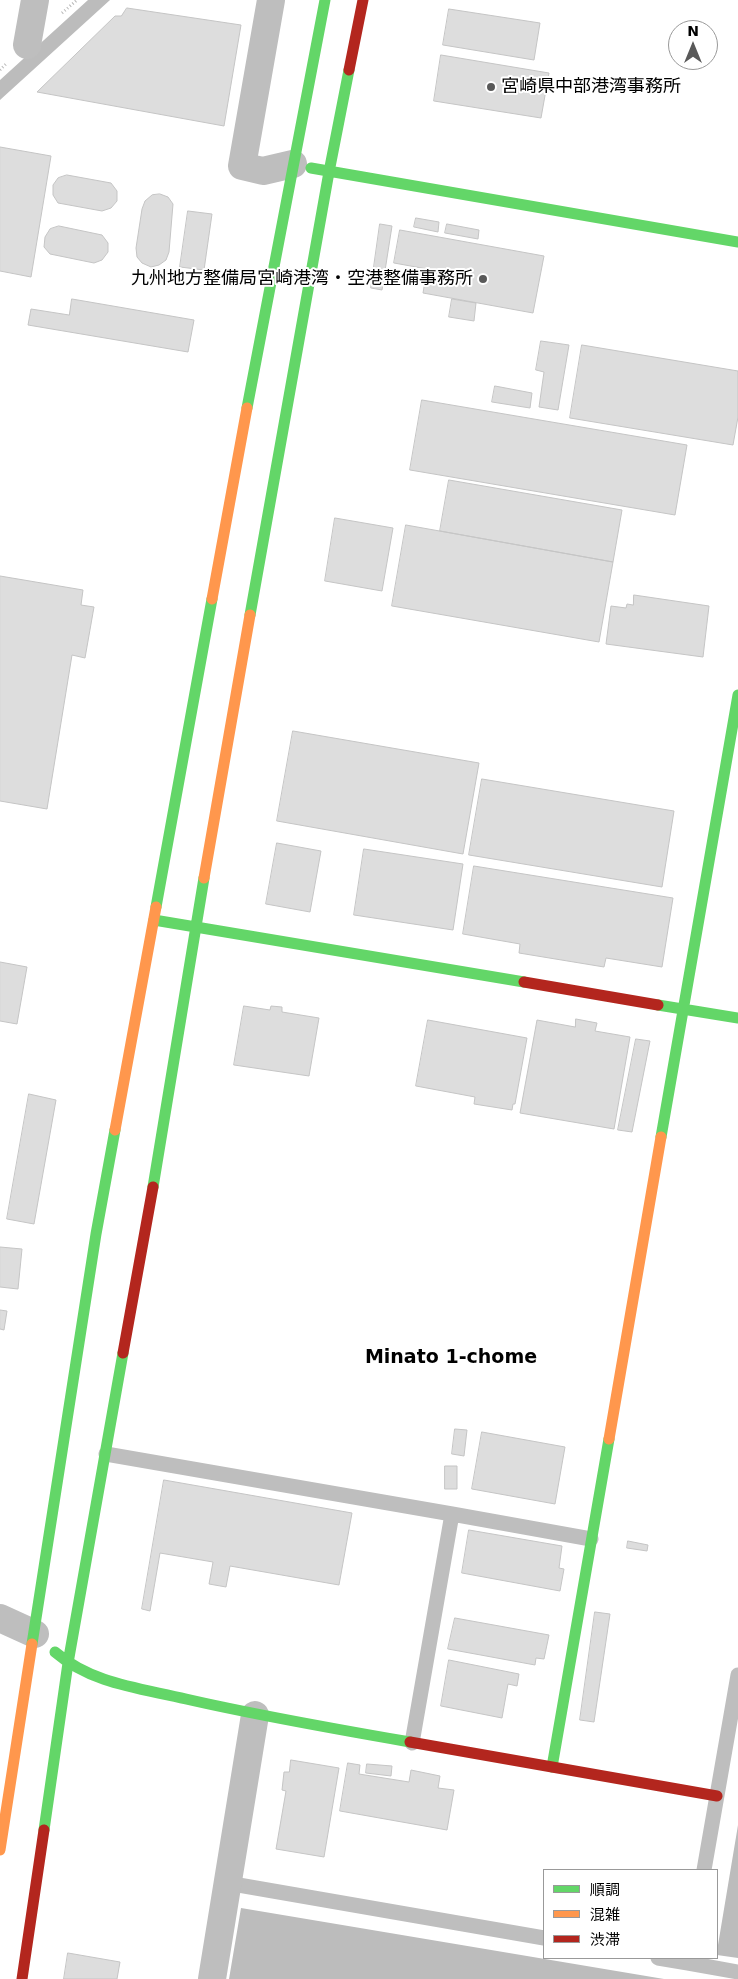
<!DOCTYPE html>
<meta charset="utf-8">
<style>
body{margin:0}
#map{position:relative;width:738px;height:1979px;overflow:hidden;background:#fff;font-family:"DejaVu Sans","Noto Sans JP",sans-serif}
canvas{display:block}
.legend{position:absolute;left:543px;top:1869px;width:175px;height:90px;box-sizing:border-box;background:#fff;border:1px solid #999;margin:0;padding:6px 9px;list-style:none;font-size:15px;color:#000}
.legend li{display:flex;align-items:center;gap:10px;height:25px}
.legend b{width:25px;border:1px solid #999}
.north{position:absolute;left:668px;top:20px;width:50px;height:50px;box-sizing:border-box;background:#fff;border:1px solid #999;border-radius:50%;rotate:0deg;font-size:14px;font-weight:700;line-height:20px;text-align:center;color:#000}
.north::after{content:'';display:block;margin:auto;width:18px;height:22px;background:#595959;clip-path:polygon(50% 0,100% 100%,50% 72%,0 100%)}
</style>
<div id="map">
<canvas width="738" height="1979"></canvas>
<ul class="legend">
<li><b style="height:6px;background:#63d668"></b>順調</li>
<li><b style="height:6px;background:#ff974d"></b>混雑</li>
<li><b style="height:6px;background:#b3261e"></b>渋滞</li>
</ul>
<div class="north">N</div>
</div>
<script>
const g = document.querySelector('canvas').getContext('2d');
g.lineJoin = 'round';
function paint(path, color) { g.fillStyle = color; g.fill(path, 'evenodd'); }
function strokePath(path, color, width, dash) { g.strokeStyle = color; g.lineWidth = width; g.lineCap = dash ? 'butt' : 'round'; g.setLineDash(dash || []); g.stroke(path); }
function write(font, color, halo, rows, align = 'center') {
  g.font = font + ' "DejaVu Sans","Noto Sans JP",sans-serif'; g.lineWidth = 4; g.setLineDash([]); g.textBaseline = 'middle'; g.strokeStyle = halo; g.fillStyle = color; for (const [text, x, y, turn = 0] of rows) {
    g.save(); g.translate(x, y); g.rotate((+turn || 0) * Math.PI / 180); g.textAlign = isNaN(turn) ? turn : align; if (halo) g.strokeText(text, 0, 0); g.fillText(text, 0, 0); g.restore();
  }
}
const water = new Path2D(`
 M88 0H110L0 100V80Z
 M738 1825V1958L717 1955V1951Z
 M241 1908 664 1979H229Z`);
const building = new Path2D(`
 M127 8 241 25 224 126 37 92 115 16H121Z
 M449 9 540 23 534 60 443 45Z
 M441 55 549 73 541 118 434 101Z
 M0 147 51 156 31 277 0 271Z
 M67 175 111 183 117 191V201L111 208 102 211 58 203 53 195V185L58 178Z
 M160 194 168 197 173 204 169 252 166 260 159 265 151 267 142 263 137 257 136 248 142 209 145 201 152 195Z
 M188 211 212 214 204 270 180 267Z
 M416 218 439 222 438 232 414 227Z
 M380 224 392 226 382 290 371 288Z
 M447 224 479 230 478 239 445 233Z
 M59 226 102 235 108 243V252L102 260 94 263 50 254 44 247 45 237 50 229Z
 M400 230 544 256 533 313 423 293 427 269 394 263Z
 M72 299 194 320 188 352 28 325 31 309 69 315Z
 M452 299 476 303 474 321 449 317Z
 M541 341 569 345 558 410 539 407 544 372 536 370Z
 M582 345 738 371V417L733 445 570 418Z
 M495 386 532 393 530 408 492 402Z
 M422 400 687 445 675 515 410 470Z
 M449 480 622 510 613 562 440 531Z
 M335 518 393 528 382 591 325 581Z
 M406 525 613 562 599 642 392 606Z
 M0 576 83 590 81 605 94 607 85 658 72 655 47 809 0 801Z
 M634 595 709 606 703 657 606 644 611 606 626 608 627 604 633 605Z
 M293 731 479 763 463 854 277 821Z
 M482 779 674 811 662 887 469 855Z
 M277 843 321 851 310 912 266 904Z
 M364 849 463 864 453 930 354 915Z
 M474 866 673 898 662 967 606 958 604 967 519 953 520 944 463 934Z
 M0 962 27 967 17 1024 0 1021Z
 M244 1006 270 1010 271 1006 282 1007V1012L319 1018 309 1076 234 1065Z
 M576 1019 597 1023 595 1031 630 1037 614 1129 520 1113 537 1020 575 1027Z
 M428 1020 527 1038 515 1104H513L512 1110 474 1104 475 1097 416 1086Z
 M636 1039 650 1041 632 1132 618 1130Z
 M29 1094 56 1100 34 1224 7 1219Z
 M0 1247 22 1249 18 1289 0 1287Z
 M0 1310 7 1311 4 1330 0 1329Z
 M455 1429 467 1430 464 1456 452 1454Z
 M482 1432 565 1447 555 1504 472 1489Z
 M445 1466H457V1489H445Z
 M164 1480 352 1513 339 1585 230 1566 226 1587 209 1584 213 1562 160 1553 150 1611 142 1609Z
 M469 1530 562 1546 559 1568 564 1569 560 1591 462 1573Z
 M628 1541 648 1545 647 1551 627 1548Z
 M595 1612 610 1614 594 1722 580 1720Z
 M455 1618 549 1635 544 1659 536 1658 535 1665 448 1649Z
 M449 1660 519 1674 517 1686 508 1684 502 1718 441 1706Z
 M291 1760 339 1768 324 1857 276 1849 286 1791 282 1790 284 1772H289Z
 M348 1763 360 1765 359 1774 409 1782 411 1770 440 1776 438 1788 454 1790 447 1830 340 1811Z
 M367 1764 392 1766 391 1776 366 1773Z
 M68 1953 120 1962 117 1979H64Z`);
const path = new Path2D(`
 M62 13 77 0
 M0 70 6 64`);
const lane = new Path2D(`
 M106 1454 452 1514 412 1743
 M452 1514 591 1539
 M704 1870 738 1675
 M227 1883 544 1938
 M658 1958 688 1963
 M689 1958 688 1963 738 1972`);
const street = new Path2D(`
 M271 0 242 166 263 171 293 164
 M27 45 35 0
 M0 1618 35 1634
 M212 1979 255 1715`);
const fast = new Path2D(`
 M311 168 738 242
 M247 408 325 0
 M250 615 329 172 349 70
 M156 907 212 599
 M154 920 524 982
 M658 1005 738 1018
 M661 1137 738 695
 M153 1187 204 878
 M32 1644 96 1234 115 1130
 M55 1652C92 1684 140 1688 186 1699 260 1716 335 1729 410 1742
 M552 1767 609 1439
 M44 1830 68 1663 123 1353`);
const slow = new Path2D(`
 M212 599 247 408
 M204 878 250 615
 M115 1130 156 907
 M609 1439 661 1137
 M0 1850 32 1644`);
const jam = new Path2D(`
 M349 70 363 0
 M524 982 658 1005
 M123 1353 153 1187
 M410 1742 717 1796
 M22 1979 44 1830`);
const markers = [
 [491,87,5,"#595959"],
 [483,279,5,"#595959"]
];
const poiNames = [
 ["宮崎県中部港湾事務所",501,87],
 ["九州地方整備局宮崎港湾・空港整備事務所",473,279,"right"]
];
const neighbourhoodNames = [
 ["Minato 1-chome",451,1358]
];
paint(water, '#bcbcbc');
paint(building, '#ddd');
strokePath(building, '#c5c5c5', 1);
strokePath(path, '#b8b8b8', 3, [1, 2.5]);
strokePath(lane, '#bebebe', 15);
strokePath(street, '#bebebe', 28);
strokePath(fast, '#63d668', 11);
strokePath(slow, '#ff974d', 11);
strokePath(jam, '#b3261e', 11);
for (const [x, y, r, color] of markers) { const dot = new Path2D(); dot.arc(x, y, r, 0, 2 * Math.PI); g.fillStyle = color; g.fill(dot); strokePath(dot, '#fff', 2); }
write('18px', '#000', '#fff', poiNames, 'left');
write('bold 19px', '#000', '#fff', neighbourhoodNames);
</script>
